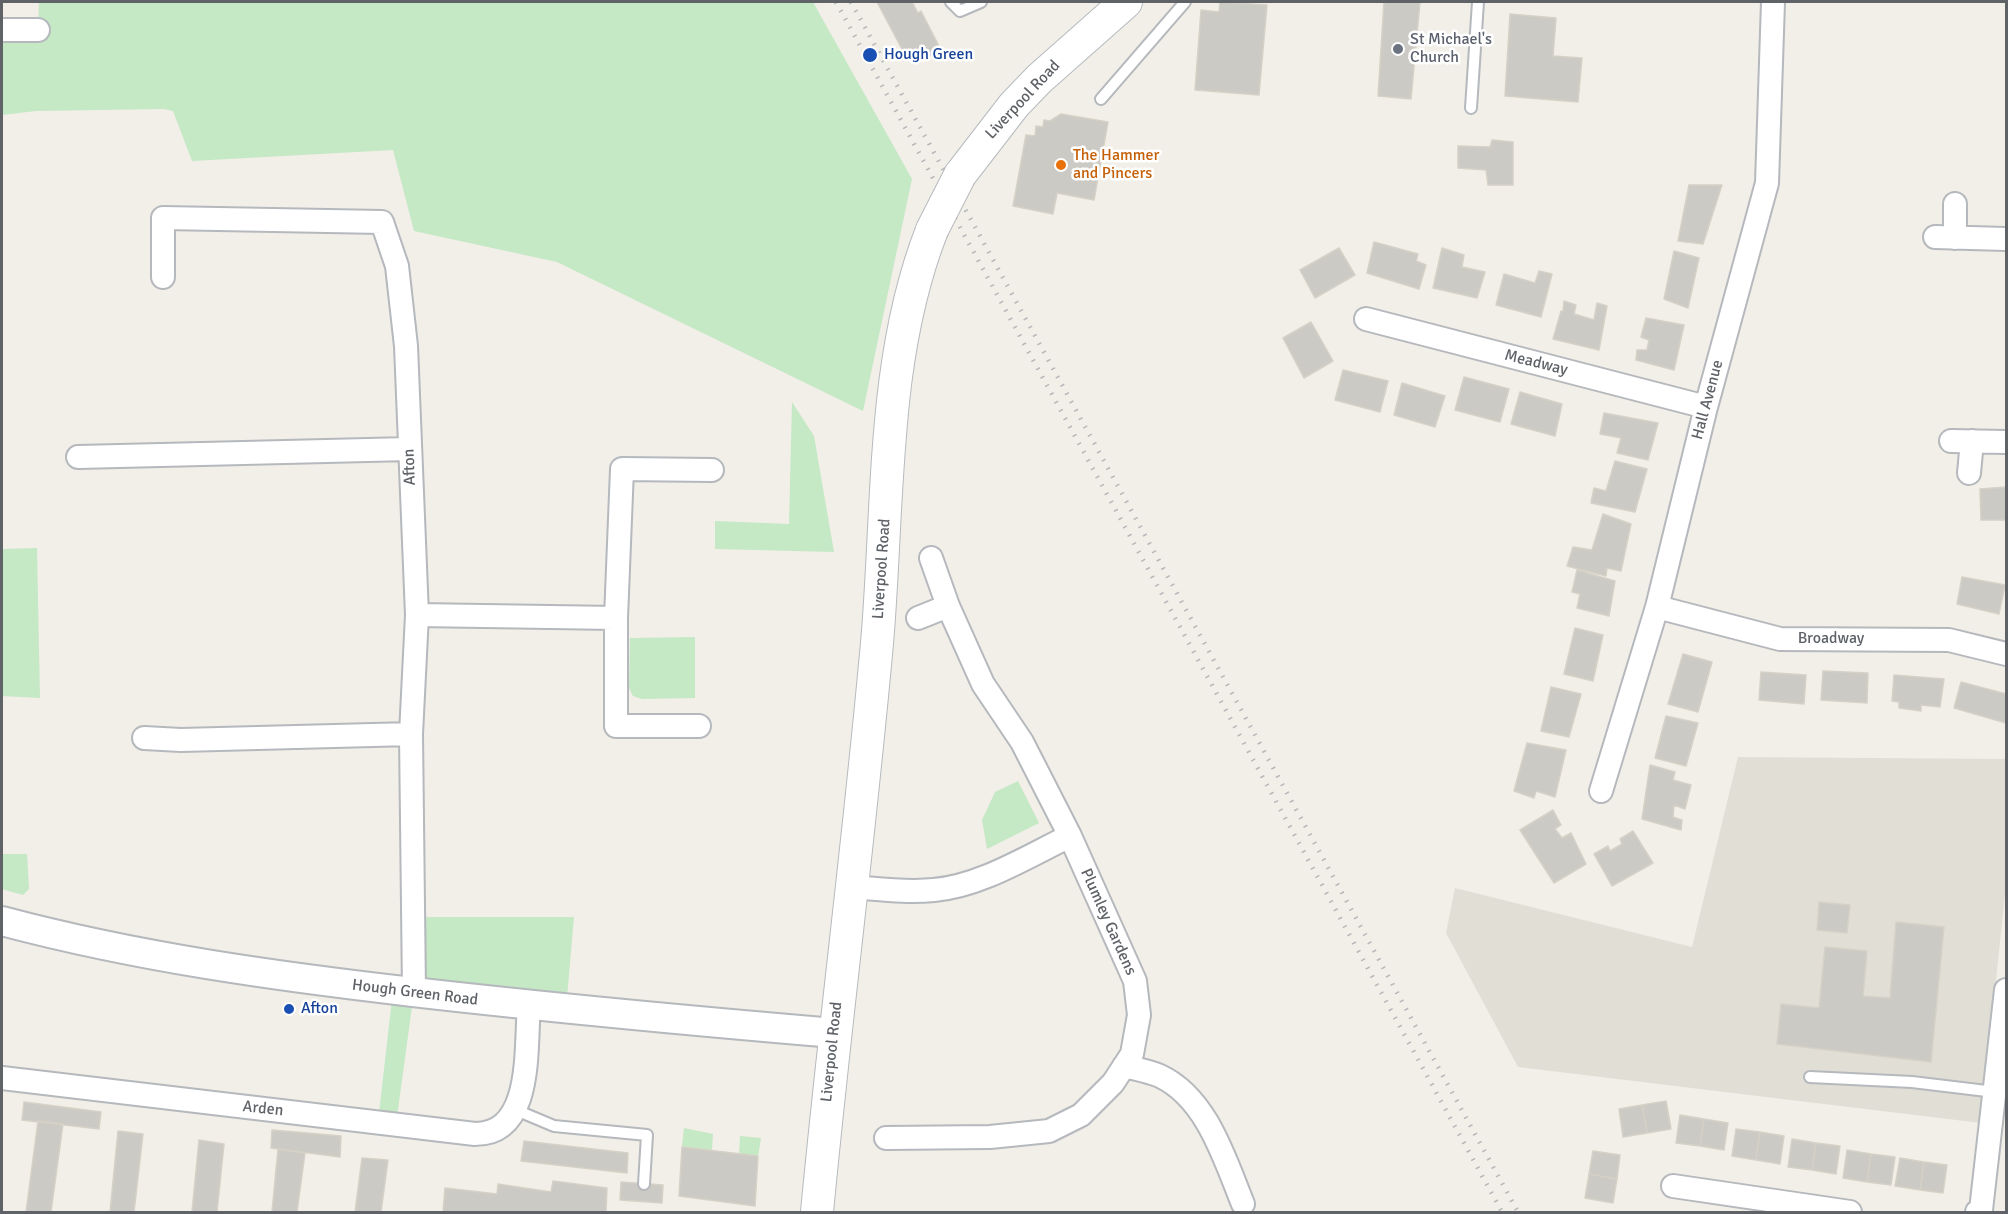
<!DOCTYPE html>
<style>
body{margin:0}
#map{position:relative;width:2008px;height:1214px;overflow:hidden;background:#f1efe8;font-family:Signika,sans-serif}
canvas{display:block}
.frame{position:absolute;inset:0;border:3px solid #5f6368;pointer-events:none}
</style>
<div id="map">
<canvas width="2008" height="1214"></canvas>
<div class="frame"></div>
</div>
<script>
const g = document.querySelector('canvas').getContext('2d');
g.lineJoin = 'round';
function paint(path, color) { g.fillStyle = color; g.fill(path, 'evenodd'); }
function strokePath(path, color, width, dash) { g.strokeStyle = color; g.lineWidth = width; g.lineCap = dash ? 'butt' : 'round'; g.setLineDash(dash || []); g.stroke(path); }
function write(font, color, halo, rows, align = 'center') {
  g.font = font + ' Signika,sans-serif'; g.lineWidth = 5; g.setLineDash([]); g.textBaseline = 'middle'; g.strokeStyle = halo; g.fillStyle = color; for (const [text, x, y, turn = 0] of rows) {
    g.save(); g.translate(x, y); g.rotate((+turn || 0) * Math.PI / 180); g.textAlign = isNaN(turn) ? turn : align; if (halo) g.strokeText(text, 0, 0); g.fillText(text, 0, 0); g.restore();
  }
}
const education = new Path2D(`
 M1738 757 2006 759V885L1981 1123 1518 1067 1446 933 1455 888 1692 947Z`);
const green = new Path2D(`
 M39 2H813L912 179 863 411 557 262 414 231 393 150 192 161 173 111 164 109 36 111 2 115V30H38Z
 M792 402 814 436 834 552 715 549V521L789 524Z
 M37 548 40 698 2 696V549Z
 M695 637V698L642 699 633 696 629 688 630 638Z
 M1018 781 1039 823 987 849 982 820 995 792Z
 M2 854H27L29 889 23 895 2 889Z
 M413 917H574L566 1009 414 992 396 1124 378 1122 393 990 413 992Z
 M684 1128 713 1134 712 1150 682 1147Z
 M740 1136 761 1138 758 1157 739 1154Z`);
const building = new Path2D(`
 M877 2H912L918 13 921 11 941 50 925 58 922 53 913 58 909 50 904 53Z
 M1220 2 1267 5 1259 95 1195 90 1201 10 1219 12Z
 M1384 2H1420L1411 99 1378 96Z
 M1510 14 1556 18 1553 56 1582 58 1578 102 1505 96Z
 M1061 114 1108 122 1094 200 1057 193 1053 214 1013 206 1026 135 1035 136 1036 126 1043 127 1044 120 1050 121Z
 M1492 140 1513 142V185H1488L1486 170 1458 168V146L1490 147Z
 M1689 185H1722L1703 244 1678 241Z
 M1374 242 1418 254 1416 261 1426 265 1419 289 1367 273Z
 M1339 248 1355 275 1315 298 1300 270Z
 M1442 248 1464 255 1462 267 1485 272 1477 298 1433 288Z
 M1674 251 1699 258 1688 308 1664 299Z
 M1539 271 1552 274 1541 317 1496 305 1504 274 1535 283Z
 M1564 301 1576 305 1574 314 1594 320 1597 303 1607 306 1599 350 1553 339 1561 311 1563 312Z
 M1646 318 1684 325 1674 370 1636 360 1637 350H1647L1649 340 1641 337Z
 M1311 322 1333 361 1304 378 1283 338Z
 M1343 370 1388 381 1380 412 1335 400Z
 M1464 377 1509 389 1500 422 1455 410Z
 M1402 383 1445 396 1435 427 1394 415Z
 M1520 392 1562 404 1555 436 1511 424Z
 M1604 413 1658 423 1648 460 1617 453 1621 438 1600 434Z
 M1615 461 1647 469 1635 512 1591 503 1594 488 1606 491Z
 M2006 487V520H1981L1980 489Z
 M1603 514 1631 524 1621 571 1607 568 1606 576 1567 566 1573 547 1592 550Z
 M1577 570 1615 581 1609 616 1577 608 1580 594 1572 592Z
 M1962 577 2005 585 1999 614 1957 604Z
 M1575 628 1603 635 1593 681 1564 674Z
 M1683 654 1712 662 1698 712 1668 704Z
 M1823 671 1868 673 1867 703 1821 700Z
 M1761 672 1806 675 1804 704 1759 700Z
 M1894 675 1944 679 1940 707 1921 705V711L1899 708V702L1892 701Z
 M1961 682 2006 694V723L1954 708Z
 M1551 687 1581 694 1569 737 1541 731Z
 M1666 716 1698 723 1686 766 1655 758Z
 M1527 743 1566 750 1555 797 1536 791 1534 798 1514 791Z
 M1650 765 1675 772 1673 780 1691 785 1685 809 1674 805 1673 817 1682 820 1681 830 1642 819Z
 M1553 810 1561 825 1555 829 1562 838 1571 833 1586 864 1554 883 1520 830Z
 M1633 831 1653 863 1612 886 1594 854 1608 846 1610 851 1622 844 1620 839Z
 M1819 902 1850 905 1847 933 1817 930Z
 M1896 922 1944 927 1931 1062 1777 1044 1781 1004 1819 1008 1825 947 1867 951 1863 996 1890 998Z
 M1666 1101 1671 1129 1647 1133 1642 1105Z
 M24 1102 101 1112 99 1129 22 1120Z
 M1642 1105 1647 1133 1623 1137 1619 1109Z
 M1680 1115 1704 1119 1700 1146 1676 1143Z
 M1704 1119 1728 1123 1724 1150 1700 1146Z
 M38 1121 63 1124 51 1212H26Z
 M1736 1129 1760 1132 1756 1160 1732 1156Z
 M272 1130 341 1136 340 1157 271 1148Z
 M118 1131 143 1134 134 1212H110Z
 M1760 1132 1784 1136 1780 1164 1756 1160Z
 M1792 1139 1816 1143 1812 1170 1788 1167Z
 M199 1140 224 1144 217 1212H192Z
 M524 1141 628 1153 627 1173 521 1161Z
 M1816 1143 1840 1146 1836 1174 1812 1170Z
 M682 1147 758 1156 755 1206 679 1196Z
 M278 1149 305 1153 297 1212H272Z
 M1847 1150 1871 1154 1867 1182 1843 1178Z
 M1593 1151 1620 1155 1617 1179 1589 1174Z
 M1871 1154 1895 1157 1891 1185 1867 1182Z
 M362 1158 388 1160 381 1212H355Z
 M1900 1158 1924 1162 1920 1190 1895 1186Z
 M1924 1162 1947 1165 1943 1193 1920 1190Z
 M1589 1174 1617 1179 1613 1203 1585 1198Z
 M553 1181 607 1188 606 1212H443L445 1188 497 1194 498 1184 551 1192Z
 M621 1182 663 1185 662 1203 620 1200Z`);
const service = new Path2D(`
 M951 2 960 11 981 2
 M1101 99 1185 2
 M1471 108 1478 2
 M1810 1077 1912 1082 1995 1092
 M516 1110 554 1126 647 1135 644 1184`);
const minor = new Path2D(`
 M2 30H38
 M1935 237 2006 239
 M1955 238V204
 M163 277V218L382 222 397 266 406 346 417 615 411 734 414 992
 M1366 319 1706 407
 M1951 441 2006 442
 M78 457 409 449
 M1969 473 1972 441
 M1657 607 1780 639 1949 640 2006 654
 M417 615 616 618
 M918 618 948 606
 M699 726H616V618L622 469 712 470
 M144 738 181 740 411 734
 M1601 791 1657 607 1706 407 1767 183 1773 2
 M851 887C879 889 906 893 934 890 981 886 1028 856 1070 836
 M1124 1066C1136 1069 1149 1071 1160 1076 1207 1098 1225 1160 1243 1204
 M2 1078 475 1134C534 1134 525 1047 529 1006
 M886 1138 990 1137 1049 1131 1081 1115 1113 1083 1132 1054 1139 1015 1135 981 1070 836 1022 742 983 684 948 606 931 558
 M1673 1186 1850 1212
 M1977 1212 1981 1210 2006 990`);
const tertiary = new Path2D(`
 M2 921C137 957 274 976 413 992 553 1008 693 1021 834 1033`);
const secondary = new Path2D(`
 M960 175 1014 105 1039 79 1126 2
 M817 1212C835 1022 860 833 877 643 889 506 881 360 932 230`);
const rail = new Path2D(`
 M836 2 1502 1212
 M851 2 1518 1212`);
const secondaryBridge = new Path2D(`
 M932 230 960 175`);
const markers = [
 [1398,49,6,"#6b7280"],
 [870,55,8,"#1a4fb4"],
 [1061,165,6,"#e8710a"],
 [289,1009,6,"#1a4fb4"]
];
const worshipNames = [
 ["St Michael's",1410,40],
 ["Church",1410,58]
];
const transitNames = [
 ["Hough Green",884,55],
 ["Afton",301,1009]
];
const streetNames = [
 ["Liverpool Road",1023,100,-47],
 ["Meadway",1536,363,14],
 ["Hall Avenue",1708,400,-75],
 ["Afton",410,467,-92],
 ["Liverpool Road",882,569,-86],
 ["Broadway",1831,639],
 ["Plumley Gardens",1108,922,66],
 ["Hough Green Road",415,993,7],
 ["Liverpool Road",832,1052,-84],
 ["Arden",263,1109,6]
];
const foodNames = [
 ["The Hammer",1073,156],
 ["and Pincers",1073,174]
];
paint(education, '#e1ded6');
paint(green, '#c5e8c5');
paint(building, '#cccac5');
strokePath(building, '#d6d1c6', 1.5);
strokePath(service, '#b5b8bc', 14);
strokePath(minor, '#b5b8bc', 26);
strokePath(tertiary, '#b5b8bc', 32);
strokePath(secondary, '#b6babf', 34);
strokePath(service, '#fff', 10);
strokePath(minor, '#fff', 22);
strokePath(tertiary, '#fff', 28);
strokePath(secondary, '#fff', 32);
strokePath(rail, '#b6b7b8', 4.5, [1.5, 8]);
strokePath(secondaryBridge, '#b6babf', 34, []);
strokePath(secondaryBridge, '#fff', 32);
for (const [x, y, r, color] of markers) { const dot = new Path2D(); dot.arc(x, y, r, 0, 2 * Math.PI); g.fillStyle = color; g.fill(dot); strokePath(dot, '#fff', 2); }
write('16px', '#5b616d', '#fff', worshipNames, 'left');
write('16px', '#164399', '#fff', transitNames, 'left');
write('16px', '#5f6368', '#fff', streetNames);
write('16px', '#c56008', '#fff', foodNames, 'left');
</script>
